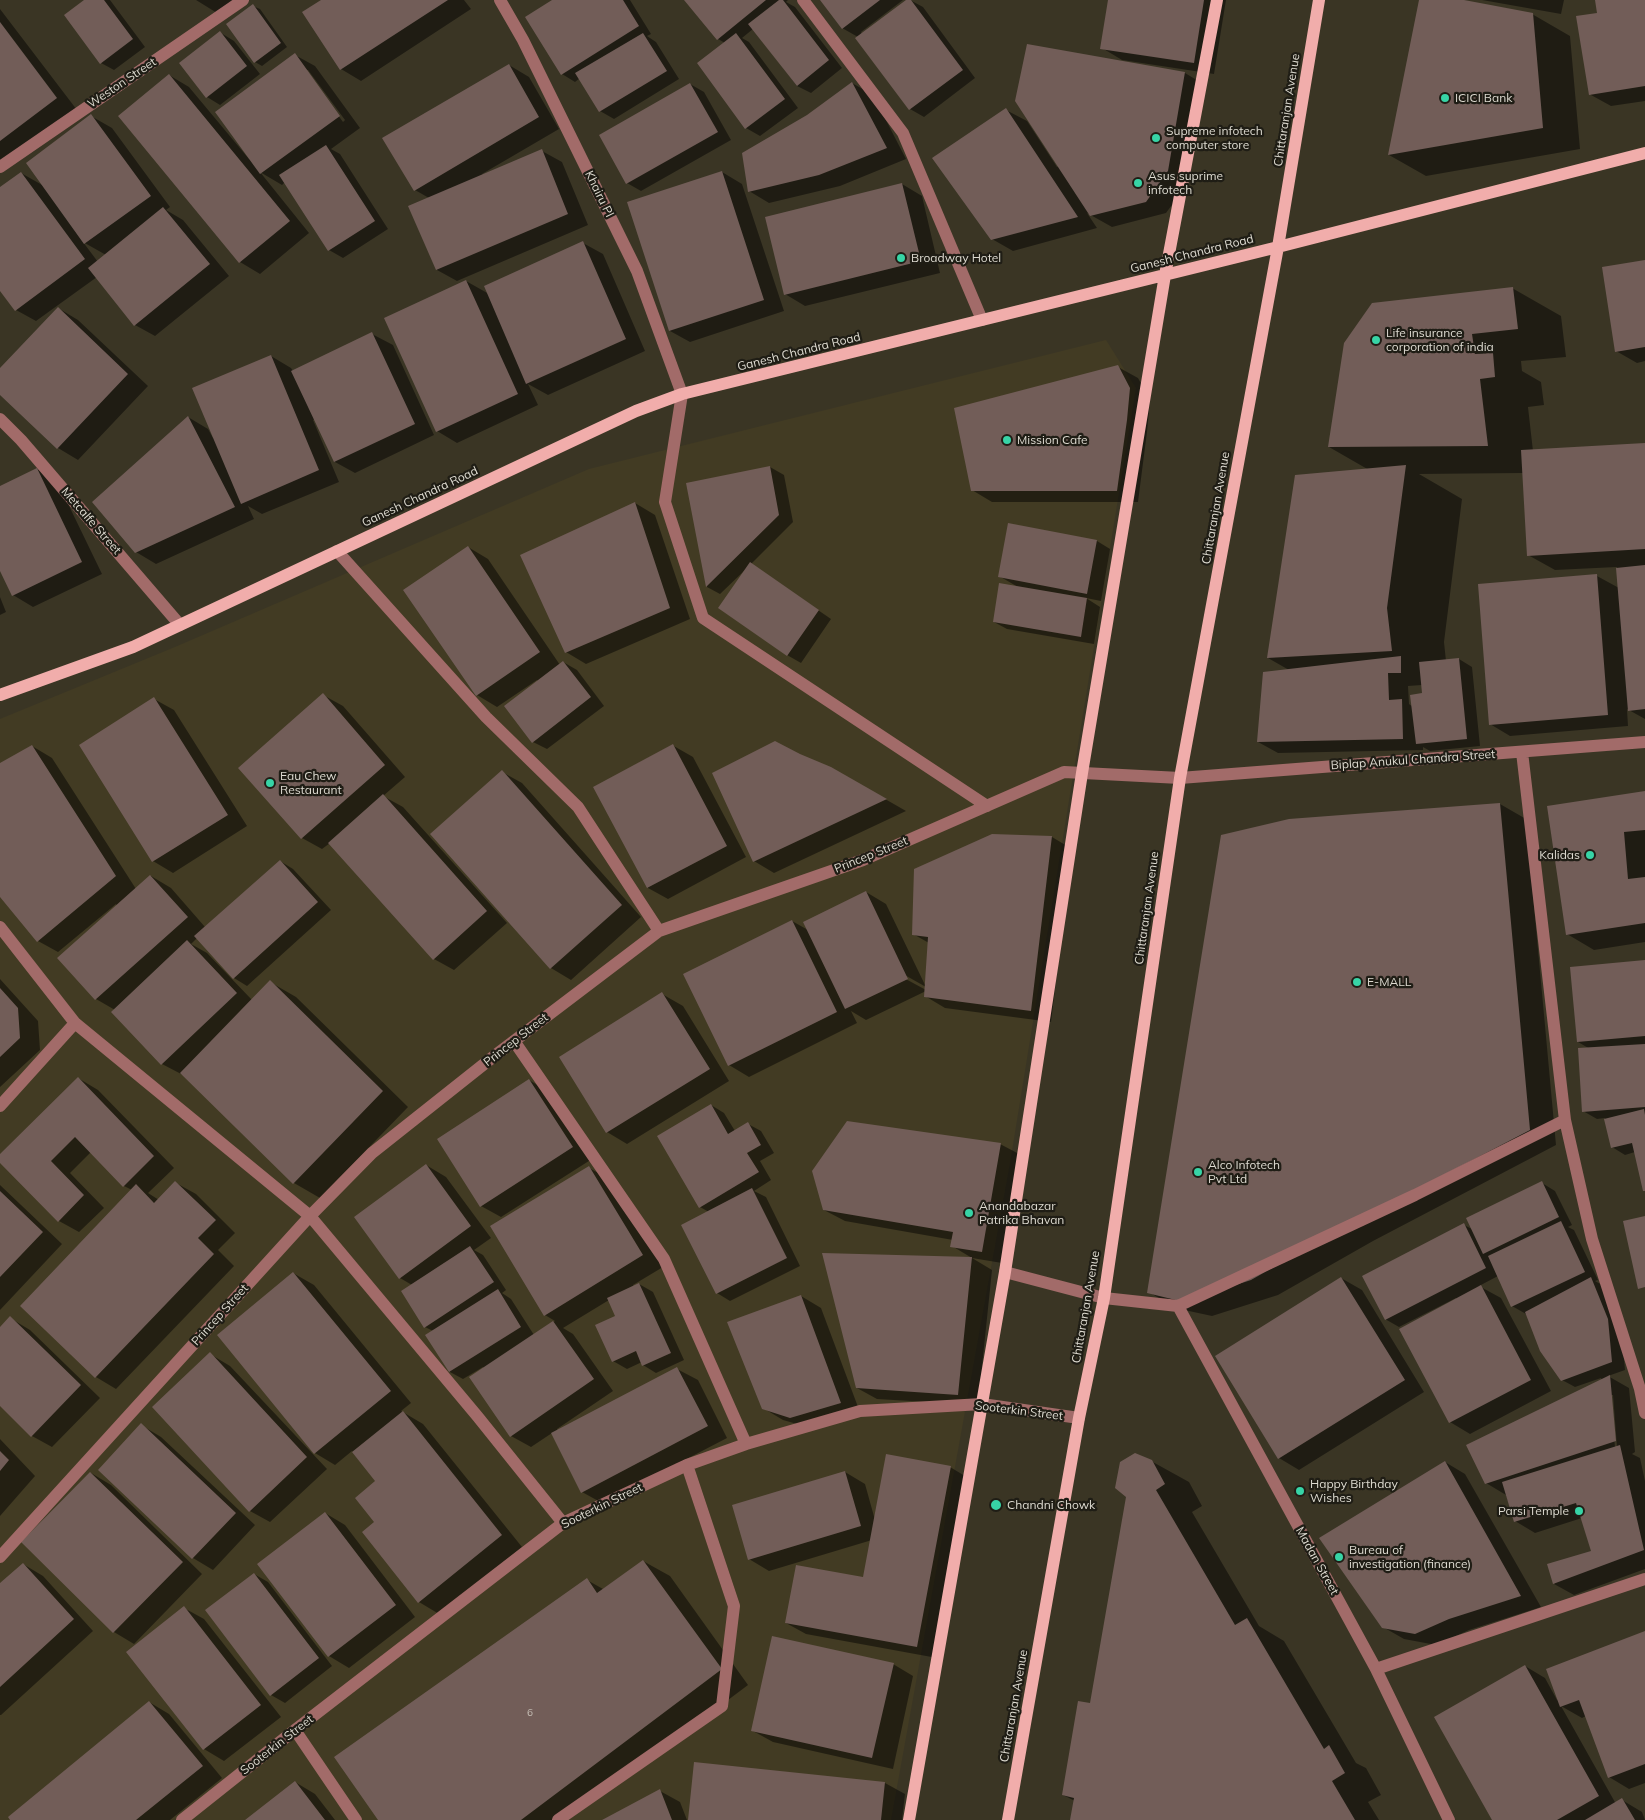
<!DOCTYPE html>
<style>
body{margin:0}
canvas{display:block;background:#3a3524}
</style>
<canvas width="1645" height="1820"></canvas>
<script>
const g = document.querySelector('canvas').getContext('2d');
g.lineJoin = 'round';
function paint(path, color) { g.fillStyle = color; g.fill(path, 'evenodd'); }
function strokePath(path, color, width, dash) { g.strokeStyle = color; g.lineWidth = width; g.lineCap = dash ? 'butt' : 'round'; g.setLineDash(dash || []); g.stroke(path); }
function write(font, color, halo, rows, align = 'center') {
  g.font = font + ' Mulish,sans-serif'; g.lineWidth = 4.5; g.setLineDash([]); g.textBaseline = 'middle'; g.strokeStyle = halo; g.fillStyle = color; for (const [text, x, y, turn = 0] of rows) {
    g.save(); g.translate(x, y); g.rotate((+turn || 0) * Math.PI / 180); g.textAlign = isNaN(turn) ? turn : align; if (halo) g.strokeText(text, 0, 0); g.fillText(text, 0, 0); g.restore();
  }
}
const built = new Path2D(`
 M1106 340 1136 388 1010 1163 891 1820H0V719L175 647 589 469Z`);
const shadow = new Path2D(`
 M86 0H110L145 47 114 70 101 63Z
 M196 0H236L217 13Z
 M323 0H464L471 9 361 81 341 69 304 12Z
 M554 0H630L651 34 647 36 656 42 679 79 614 119 600 111 580 78 575 82 562 74Z
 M686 0H788L786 2 795 7 842 68 811 93 797 86 753 29 742 38 749 42 798 108 760 136 746 128 725 43 718 39Z
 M822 0H903L861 32 862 34 908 0H910L923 7 975 78 924 117 910 109 857 38 858 37 842 28Z
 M1109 0H1226L1214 74 1122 60 1102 48Z
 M1420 0H1458L1532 14 1570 36 1580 149 1426 176 1389 155Z
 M1482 0H1564L1561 14Z
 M1596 0H1645V101L1611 106 1591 95 1599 14Z
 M253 6 260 9 287 47 262 66 255 62 227 24Z
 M0 9 77 110 0 167Z
 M221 33 234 41 260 74 220 105 207 97Z
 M1028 46 1185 73 1205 85 1188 183 1166 213 1112 227 1087 213 1097 228 1013 251 992 239 1006 110 1027 121 1057 167 1059 166Z
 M295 55 315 66 360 128 331 149 340 154 388 229 343 258 329 250 285 182 282 185 260 172 309 233 260 274 240 262 169 75 189 87 249 159ZM305 70H308L345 120 343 122Z
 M509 65 529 77 559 129 482 174 483 175 542 151 562 162 588 225 457 281 437 270 429 198 415 190Z
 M852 83 873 95 906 159 840 186 769 203 749 191 808 116Z
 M690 84 704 92 731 140 641 191 627 183Z
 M91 116 112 128 170 207 166 210 183 220 229 276 155 336 135 325 97 277 36 321 16 310 0 288V189L21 173 44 186ZM83 242 106 255 98 262Z
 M722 172 742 184 784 311 690 342 670 331Z
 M902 184 922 196 940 273 805 306 785 294Z
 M583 243 603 254 645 351 548 395 528 384 538 405 457 443 437 431 466 281 489 294Z
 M1645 262V361L1637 363 1616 351Z
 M1512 288 1561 316 1566 357 1521 361 1522 371 1541 382 1544 405 1528 407 1533 451 1645 444V719L1627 709 1628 726 1510 736 1490 724 1597 576 1619 588 1617 567 1555 570 1528 555 1524 473 1419 474 1462 499 1444 642 1446 661 1459 659 1472 667 1480 746 1430 751 1423 747V750L1278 753 1258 742 1289 670 1268 658 1369 470 1329 447ZM1422 685 1423 694 1413 707 1409 704 1408 686Z
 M58 308 78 320 148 386 78 460 58 448 0 394V370Z
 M372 334 393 345 434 435 355 473 335 462 315 419 313 420 339 482 262 514 248 506 254 519 156 564 136 552 188 417 208 429 213 438 271 356 291 368 293 371Z
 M1118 367 1138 378 1150 400 1147 432 1138 502H992L972 490Z
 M770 467 784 475 793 522 751 564 831 619 801 663 787 655 744 571 720 594 707 587 688 484Z
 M37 469 57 481 102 574 33 607 13 595 0 568V487Z
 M635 503 655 515 690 619 586 664 566 652Z
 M1009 524 1097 541 1110 549 1101 601 1086 598 1100 607 1094 644 1007 629 994 622 1018 587 999 576Z
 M468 547 488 559 560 665 563 662 577 670 604 706 547 749 533 742 538 681 537 680 497 707 477 695Z
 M0 597 6 612 0 615Z
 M323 695 343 706 405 777 383 796 403 807 507 923 454 970 434 959 330 843 322 849 302 838Z
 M154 699 174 710 247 826 173 873 153 861Z
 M672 745 693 757 746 857 668 899 648 888 595 787Z
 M32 746 52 758 136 889 151 876 171 888 205 927 280 861 293 869 331 910 247 986 234 978 198 937 191 944 207 953 252 1000 270 982 296 997 408 1107 320 1198 294 1183 183 1075 162 1064 115 1010 96 999 59 958 117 906 116 904 58 952 38 941 0 895V764Z
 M800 755 831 768 906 811 774 873 754 861Z
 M502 772 522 783 641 917 571 980 551 968 432 834Z
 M1645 793V942L1594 950 1567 934Z
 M1500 804 1526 819 1556 1145 1373 1241 1278 1295 1212 1316 1175 1308 1149 1292Z
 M993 836 1052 837 1072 849 1051 1022 945 1008 925 996 926 991 866 1020 851 1011 857 1023 749 1077 729 1065 792 921 808 930 866 892 886 904 926 987 929 943 913 934ZM903 974 926 987V990L902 977Z
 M1645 961V1191L1635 1152 1625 1155 1612 1147 1605 1118 1597 1119 1583 1111 1590 1049 1578 1042Z
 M0 979 38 1021 40 1050 0 1087Z
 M662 994 683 1006 729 1081 627 1144 607 1132Z
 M78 1078 98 1090 174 1168 148 1193 159 1200 176 1183 196 1194 235 1233 218 1250 234 1266 116 1389 96 1377 21 1306 132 1190 124 1186 91 1152 70 1173 104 1208 79 1232 59 1221 0 1161V1155Z
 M529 1080 549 1092 592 1159 501 1217 481 1206Z
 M711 1105 724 1113 735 1131 748 1124 761 1131 774 1153 760 1161 771 1180 754 1191 766 1197 800 1266 730 1301 717 1293 709 1212 700 1207Z
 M1000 1144 1021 1155 1002 1263 972 1258 952 1246 953 1240 845 1221 824 1210Z
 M426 1165 446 1177 491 1238 474 1250 483 1255 506 1290 502 1293 511 1299 534 1335 555 1321 545 1315 589 1168 610 1179 663 1267 633 1285 634 1287 639 1284 653 1292 684 1360 656 1373 643 1365 642 1362 627 1369 613 1361 616 1316 609 1300 563 1328 573 1334 613 1391 557 1429 558 1431 677 1369 698 1380 727 1438 602 1503 582 1492 552 1433 531 1447 511 1436 483 1367 463 1379 450 1372 427 1335 433 1331 425 1327 412 1285 400 1278Z
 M1542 1183 1555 1191 1572 1225 1568 1227 1574 1230 1598 1280 1595 1281 1604 1286 1621 1327 1625 1370 1608 1376 1629 1388 1635 1452 1632 1454 1640 1458 1645 1481V1569L1574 1595 1554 1584 1592 1551 1582 1518 1535 1533 1515 1521 1506 1495 1486 1483 1602 1380 1601 1378 1575 1387 1562 1380 1526 1314 1512 1306 1498 1276 1479 1286 1501 1298 1551 1391 1470 1434 1450 1422 1456 1298 1399 1327 1385 1319 1464 1225 1474 1230ZM1610 1395H1613L1617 1447H1615Z
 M0 1185 62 1244 0 1310Z
 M972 1258 992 1270 978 1405 877 1399 857 1388Z
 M293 1273 314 1285 411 1403 401 1411 423 1424 522 1547 439 1614 419 1602 376 1522 377 1482 352 1451 335 1465 315 1453 218 1335Z
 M1341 1278 1362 1290 1424 1392 1299 1470 1279 1458Z
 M801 1296 821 1308 861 1415 811 1428 783 1420 763 1408Z
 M10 1318 30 1330 100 1398 52 1447 32 1436 0 1404V1329Z
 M210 1354 230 1366 327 1469 270 1522 250 1511Z
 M141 1425 161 1437 255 1525 213 1570 193 1558 99 1470Z
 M0 1439 35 1476 0 1516Z
 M1151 1461 1189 1482 1202 1506 1192 1512 1259 1626 1284 1641 1356 1763 1366 1768 1381 1795 1368 1802 1379 1820H1071L1075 1801 1063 1795 1091 1705Z
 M1445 1462 1465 1474 1541 1607 1469 1630 1436 1645 1404 1639 1383 1627Z
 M950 1467 970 1479 937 1658 806 1634 786 1623 864 1579 872 1540 769 1571 749 1559 845 1472 865 1484 875 1520Z
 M91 1473 111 1485 202 1574 134 1644 114 1632Z
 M325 1513 345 1525 415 1617 349 1668 329 1656 259 1564Z
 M643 1561 670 1576 748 1685 568 1820H379L587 1580 603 1589Z
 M23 1564 43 1576 93 1631 1 1715H0V1585Z
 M254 1574 268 1582 332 1666 285 1703 271 1695Z
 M184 1608 204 1619 281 1717 224 1761 204 1749Z
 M1645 1633V1783L1629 1789 1609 1777 1586 1716 1582 1718 1561 1706 1616 1804 1622 1800 1642 1812 1645 1820H1494L1525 1666 1545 1678 1557 1700Z
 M893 1664 913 1676 893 1769 773 1742 753 1731Z
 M149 1702 169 1714 222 1778 170 1820H12Z
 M295 1782 315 1794 335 1820H247Z
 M885 1783 905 1794 902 1820H689Z
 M660 1791 680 1802 687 1820H605Z`);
const building = new Path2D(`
 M84 0H104L133 39 100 64 64 15Z
 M321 0H448L340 70 302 12Z
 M552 0H623L639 26 561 75 525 17Z
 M684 0H766L717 40Z
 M779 0H783L829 60 797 86 748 24Z
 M820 0H880L842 29Z
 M906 0H911L963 70 909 110 855 38Z
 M1108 0H1204L1194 63 1100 49Z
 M1419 0H1464L1533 13 1543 128 1388 155Z
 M1595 0H1645V86L1589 95 1576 16 1597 13Z
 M253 4 281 43 254 63 226 24Z
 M0 22 57 98 0 141Z
 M220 31 247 66 206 98 179 63Z
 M643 33 667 71 599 112 575 73Z
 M736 33 785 99 745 129 697 63Z
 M1027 44 1185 72 1168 171 1146 202 1090 216 1015 101Z
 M295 53 340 116 260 174 215 112Z
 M509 64 539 117 414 191 382 138Z
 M169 74 290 221 239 263 118 116Z
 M852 82 887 148 819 175 748 192 742 153 807 115Z
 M690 83 718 132 626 184 599 135Z
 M1006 108 1078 217 991 240 932 158Z
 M91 114 151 196 84 244 26 163Z
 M326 145 375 221 328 251 279 175Z
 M542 149 568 214 436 270 408 206Z
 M722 171 764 300 669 331 627 202Z
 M21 172 85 259 15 311 0 291V187Z
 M902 183 921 261 784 295 765 217Z
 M163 207 210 264 134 326 88 268Z
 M583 241 626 339 526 384 484 286Z
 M1645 260V347L1615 352 1602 267Z
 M466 280 518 394 436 432 384 318Z
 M1513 287 1518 329 1472 334 1475 354 1493 353 1495 377 1480 379 1488 446 1328 447 1344 343 1372 303Z
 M58 307 128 374 57 449 0 395V368Z
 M372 332 415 424 334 462 291 371Z
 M271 355 319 470 241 504 192 388Z
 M1118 365 1130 388 1127 420 1117 491H971L954 408Z
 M188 416 235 507 135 553 92 502Z
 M1645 443V549L1527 556 1521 450Z
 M1406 465 1387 608 1392 651 1267 658 1295 475Z
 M770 466 779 515 706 587 686 483Z
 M37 468 82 562 12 596 0 571V486Z
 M635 502 670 608 565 653 520 555Z
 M1008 523 1097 540 1087 594 998 577Z
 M468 546 540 652 476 696 403 590Z
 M750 562 819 610 787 656 718 608Z
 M1645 565V709L1628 711 1616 568Z
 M1597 574 1608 715 1489 725 1478 584Z
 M999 583 1087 598 1081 637 993 622Z
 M1401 656V673H1388L1389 700 1402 699 1403 739 1257 742 1263 672Z
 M1459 658 1467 739 1416 744 1410 695 1422 693 1419 662Z
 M563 661 591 697 532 743 504 706Z
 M323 693 385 765 301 839 238 768Z
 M154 697 228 815 152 862 79 745Z
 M775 741 800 754 831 767 887 799 753 862 712 773Z
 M673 744 727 846 647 888 593 787Z
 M32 745 116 876 37 942 0 897V763Z
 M502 770 622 905 550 969 430 834Z
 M1645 791V830L1624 832 1628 879 1645 877V923L1566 935 1547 806Z
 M383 794 487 911 433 960 328 843Z
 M1500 803 1530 1130 1346 1226 1251 1280 1184 1302 1147 1293 1221 835 1289 819Z
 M992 834 1052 836 1031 1011 924 997 928 937 912 935 914 869Z
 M280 860 318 902 233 979 194 936Z
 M150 875 188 917 95 1000 57 958Z
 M866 891 908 979 845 1009 803 922Z
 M792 920 837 1012 728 1066 683 974Z
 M187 940 237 993 161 1065 111 1012Z
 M1645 960V1036L1577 1042 1570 967Z
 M270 980 383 1091 293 1184 180 1073Z
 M0 988 18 1008 20 1038 0 1057Z
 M662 992 710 1069 606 1133 559 1057Z
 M1645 1044V1107L1582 1112 1578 1048Z
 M78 1077 154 1156 123 1187 75 1137 51 1161 84 1195 58 1222 0 1163V1154Z
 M529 1079 573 1147 480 1207 437 1139Z
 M711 1104 728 1134 748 1122 761 1145 747 1153 759 1172 699 1208 657 1136Z
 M1644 1109 1645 1115V1191H1643L1632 1143 1611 1148 1604 1119Z
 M847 1121 1001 1143 982 1252 950 1247 953 1232 823 1210 812 1171Z
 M426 1164 471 1226 399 1279 354 1217Z
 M589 1166 643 1255 544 1316 490 1226Z
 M175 1181 216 1220 198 1238 214 1254 95 1378 20 1306 136 1184 154 1203Z
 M1542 1181 1559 1217 1483 1254 1466 1218Z
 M752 1188 787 1258 716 1294 681 1225Z
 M0 1191 43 1232 0 1277Z
 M1645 1216V1287L1638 1289 1623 1221Z
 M1561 1221 1585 1272 1511 1307 1488 1256Z
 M1464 1223 1486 1268 1385 1320 1362 1276Z
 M470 1246 494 1282 424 1328 401 1291Z
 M822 1253 972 1257 958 1395 856 1388Z
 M293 1272 391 1391 314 1454 217 1335Z
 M1341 1277 1405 1380 1278 1459 1215 1356Z
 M1591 1277 1608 1319 1612 1362 1561 1381 1540 1351 1525 1312Z
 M639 1283 671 1353 642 1366 636 1351 612 1362 595 1325 615 1316 607 1298Z
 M1481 1285 1531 1380 1449 1423 1399 1329Z
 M498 1289 521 1327 449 1372 425 1335Z
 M801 1295 841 1403 790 1418 762 1409 727 1322Z
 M10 1316 81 1385 31 1437 0 1406V1327Z
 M553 1321 594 1379 510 1437 469 1377Z
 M210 1352 307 1457 249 1512 152 1407Z
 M677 1367 708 1426 581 1493 551 1433Z
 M1610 1375 1616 1441 1485 1484 1466 1445Z
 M403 1411 502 1535 418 1603 362 1532 374 1522 355 1498 375 1481 352 1452Z
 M141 1423 236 1513 192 1559 98 1470Z
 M1620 1445 1644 1550 1553 1584 1547 1564 1591 1551 1576 1503 1514 1522 1502 1482Z
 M0 1451 9 1460 0 1471Z
 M1135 1453 1152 1460 1165 1484 1156 1490 1235 1625 1247 1618 1324 1749 1329 1745 1345 1773 1332 1781 1355 1820H1070L1074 1798 1062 1795 1078 1701 1090 1703 1126 1497 1115 1488 1120 1462Z
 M886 1454 951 1466 917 1647 785 1623 796 1565 863 1577Z
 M1445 1461 1521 1596 1449 1619 1415 1634 1382 1628 1319 1538Z
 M845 1471 861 1526 748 1560 732 1505Z
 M90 1472 183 1562 113 1633 21 1542Z
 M325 1512 396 1605 328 1657 257 1564Z
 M643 1560 722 1669 521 1820H378L334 1757 587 1578 597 1593Z
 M23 1563 74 1619 0 1687V1583Z
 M254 1573 319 1658 270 1696 205 1610Z
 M184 1606 261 1705 203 1750 126 1652Z
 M1645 1631V1764L1608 1778 1579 1700 1560 1707 1546 1669Z
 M772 1636 894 1663 872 1758 751 1731Z
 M1525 1665 1599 1796 1557 1820H1492L1434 1717Z
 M149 1701 203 1766 136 1820H10L8 1817Z
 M694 1762 885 1782 881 1820H688Z
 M295 1781 325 1820H245Z
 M660 1789 672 1820H602Z
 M1622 1798 1635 1820H1585Z`);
const minor = new Path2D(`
 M500 0 523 40 637 271 682 394 665 502 703 618 987 806
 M803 0 903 133 982 320
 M0 167 243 0
 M0 419 21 440 180 625
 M337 551 486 717 578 807 659 931
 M1522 752 1565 1120 1592 1239 1640 1389 1645 1413
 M0 927 75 1023 310 1216 478 1417 563 1523
 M514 1041 664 1259 746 1444
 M0 1106 75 1023
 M1005 1272 1104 1298 1178 1306 1415 1195 1565 1120
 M1178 1306 1376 1669 1449 1820
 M0 1557 310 1216 372 1153 493 1057 659 931 863 860 1064 772 1180 778 1645 742
 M1376 1669 1645 1579
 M295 1730 356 1820
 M182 1820 295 1730 563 1523 687 1465 746 1444 860 1411 982 1404 1079 1418
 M558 1820 722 1706 734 1606 687 1465`);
const major = new Path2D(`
 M0 695 133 647 636 411 682 394 1278 247 1645 153
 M909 1820 1005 1272 1082 773 1165 275 1217 0
 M1008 1820 1079 1418 1104 1298 1180 778 1278 247 1319 0`);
const markers = [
 [1445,98,5,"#37d4a6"],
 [1156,138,5,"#37d4a6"],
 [1138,183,5,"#37d4a6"],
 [901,258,5,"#37d4a6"],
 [1376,340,5,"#37d4a6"],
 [1007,440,5,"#37d4a6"],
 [270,783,5,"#37d4a6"],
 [1590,855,5,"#37d4a6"],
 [1357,982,5,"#37d4a6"],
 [1198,1172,5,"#37d4a6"],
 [969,1213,5,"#37d4a6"],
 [1300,1491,5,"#37d4a6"],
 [996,1505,6,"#37d4a6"],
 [1579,1511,5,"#37d4a6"],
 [1339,1557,5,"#37d4a6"]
];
const numberNames = [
 ["6",530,1713]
];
const streetNames = [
 ["Weston Street",122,83,-34],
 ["Chittaranjan Avenue",1287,110,-81],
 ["Khairu Pl",599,194,64],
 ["Ganesh Chandra Road",1192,254,-14],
 ["Ganesh Chandra Road",799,352,-14],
 ["Ganesh Chandra Road",420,497,-25],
 ["Chittaranjan Avenue",1216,508,-80],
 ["Metcalfe Street",91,521,49],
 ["Biplap Anukul Chandra Street",1413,760,-4],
 ["Princep Street",871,855,-22],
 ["Chittaranjan Avenue",1147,908,-82],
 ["Princep Street",516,1040,-38],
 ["Chittaranjan Avenue",1086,1307,-80],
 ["Princep Street",220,1315,-48],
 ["Sooterkin Street",1019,1411,7],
 ["Sooterkin Street",602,1506,-26],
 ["Madan Street",1317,1561,61],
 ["Chittaranjan Avenue",1014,1706,-80],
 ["Sooterkin Street",277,1745,-38]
];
const poiNames = [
 ["ICICI Bank",1455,98],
 ["Supreme infotech",1166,131],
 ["computer store",1166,145],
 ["Asus suprime",1148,176],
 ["infotech",1148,190],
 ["Broadway Hotel",911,258],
 ["Life insurance",1386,333],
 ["corporation of india",1386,347],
 ["Mission Cafe",1017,440],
 ["Eau Chew",280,776],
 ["Restaurant",280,790],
 ["Kalidas",1580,855,"right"],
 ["E-MALL",1367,982],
 ["Alco Infotech",1208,1165],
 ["Pvt Ltd",1208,1179],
 ["Anandabazar",979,1206],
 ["Patrika Bhavan",979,1220],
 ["Happy Birthday",1310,1484],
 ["Wishes",1310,1498],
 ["Chandni Chowk",1007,1505],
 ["Parsi Temple",1569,1511,"right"],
 ["Bureau of",1349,1550],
 ["investigation (finance)",1349,1564]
];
paint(built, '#423b23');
paint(shadow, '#0007');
paint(building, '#725d58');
strokePath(minor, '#a26b69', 12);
strokePath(major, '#f1adab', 12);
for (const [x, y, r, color] of markers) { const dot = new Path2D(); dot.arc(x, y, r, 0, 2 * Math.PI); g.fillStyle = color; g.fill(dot); strokePath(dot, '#1f1d15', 2); }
write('10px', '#c3bcb3', null, numberNames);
write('12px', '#dedbd1', '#1f1d15', streetNames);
write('12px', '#dedbd1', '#1f1d15', poiNames, 'left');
</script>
